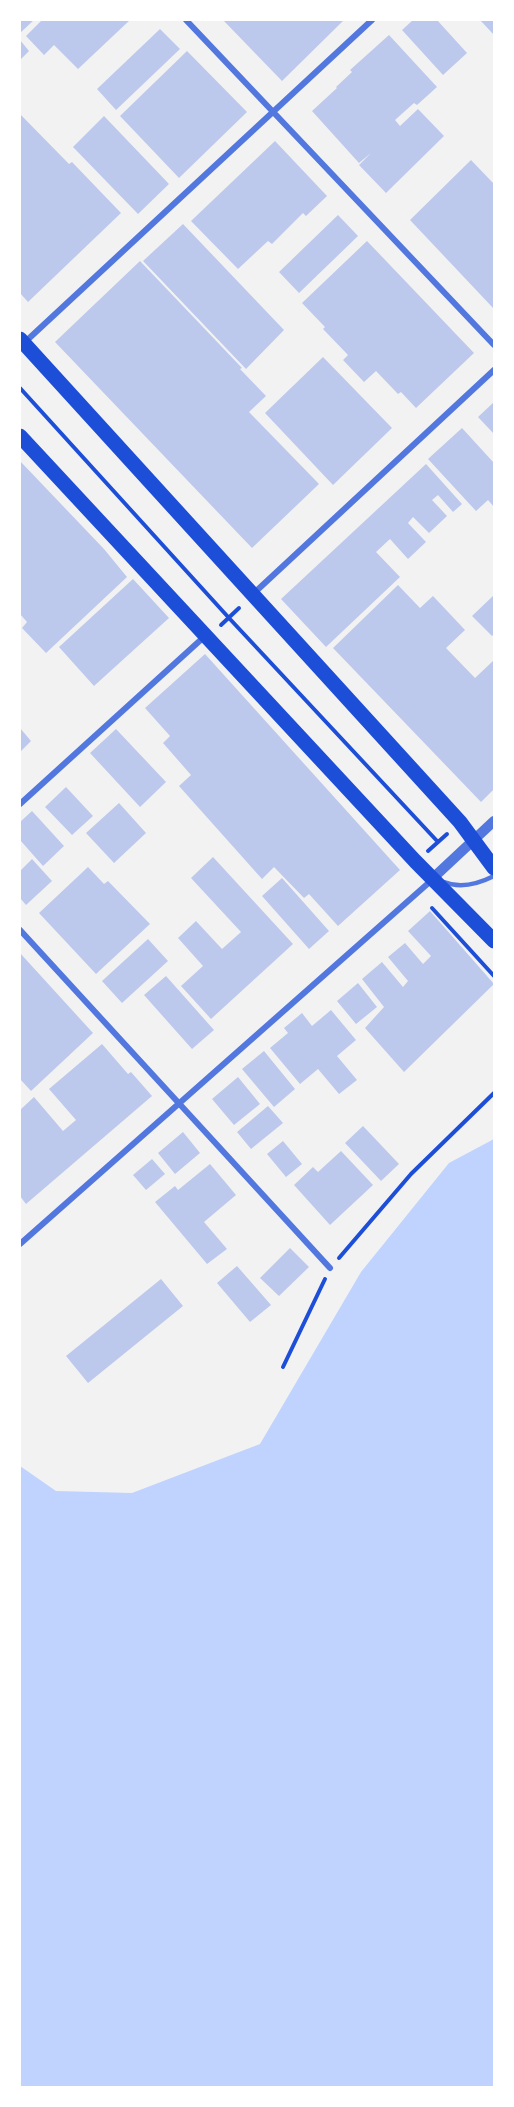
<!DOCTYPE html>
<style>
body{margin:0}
#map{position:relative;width:514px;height:2107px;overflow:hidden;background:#f2f2f2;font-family:"Alegreya Sans",sans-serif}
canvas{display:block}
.frame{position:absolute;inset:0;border:21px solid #fff;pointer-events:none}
</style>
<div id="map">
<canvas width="514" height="2107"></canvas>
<div class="frame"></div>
</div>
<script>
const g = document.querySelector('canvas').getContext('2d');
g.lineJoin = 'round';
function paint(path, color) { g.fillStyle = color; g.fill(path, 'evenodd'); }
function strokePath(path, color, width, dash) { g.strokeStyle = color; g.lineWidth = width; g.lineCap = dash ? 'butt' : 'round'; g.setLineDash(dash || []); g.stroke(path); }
const water = new Path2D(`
 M494 1139V2087H20V1466L56 1491 132 1493 260 1444 361 1272 449 1163Z`);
const building = new Path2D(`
 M20 20H34L20 33Z
 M42 20H130L78 69 54 45 44 55 26 36Z
 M223 20H344L282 81Z
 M413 20H437L467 53 443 75 402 30Z
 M480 20H494V35Z
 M160 29 180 49 116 110 97 89Z
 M389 35 437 87 417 105 414 103 395 120 400 126 418 109 444 136 386 193 359 165 371 153 359 163 312 111 337 88 336 87 352 72 350 70Z
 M20 40 29 51 20 60Z
 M187 51 247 112 179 178 120 116Z
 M20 114 69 164 72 162 121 213 28 302 20 293Z
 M104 116 169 184 138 214 73 147Z
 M275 141 327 196 306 216 303 213 272 244 268 241 238 269 191 221Z
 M471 160 494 184V309L410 220Z
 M338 215 358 236 299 293 279 272Z
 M183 224 284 330 246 369 143 261Z
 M367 241 474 353 416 408 401 392 398 394 376 371 364 382 343 360 348 355 323 329 325 327 302 303Z
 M140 261 242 368 240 369 266 396 249 412 319 484 252 548 55 342Z
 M323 357 392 428 333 485 265 413Z
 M494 402V434L478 417Z
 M462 428 494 463V507L488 500 476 511 428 459Z
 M20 461 104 549 127 577 46 653 22 628 27 622 20 614Z
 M426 464 462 504 453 512 438 495 432 500 447 516 429 533 413 517 408 523 426 542 408 559 390 539 376 552 400 577 326 647 281 599Z
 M133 579 169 618 94 686 59 647Z
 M398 585 420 608 433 596 465 630 446 648 475 678 494 660V789L481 802 333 648Z
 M494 595V634L492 636 472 616Z
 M205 654 400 870 338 926 309 894 304 898 274 867 262 879 179 786 191 775 163 743 170 736 145 708Z
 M20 728 31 741 20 752Z
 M116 729 166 782 140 807 90 753Z
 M66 787 93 816 72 835 45 807Z
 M119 803 146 833 114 863 86 833Z
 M32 811 64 846 43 866 20 840V822Z
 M213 857 293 944 211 1019 181 986 203 966 178 938 196 921 222 949 241 932 191 878Z
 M32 859 52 881 26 905 20 898V871Z
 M88 867 104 884 108 881 150 924 96 974 39 913Z
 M282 878 329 931 309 949 262 896Z
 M430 911 494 984 404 1072 365 1028 384 1007 362 979 382 962 403 987 408 981 388 957 405 943 423 964 431 956 408 931Z
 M148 939 168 961 122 1003 102 981Z
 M20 953 93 1033 31 1091 20 1079Z
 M166 976 214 1030 192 1049 144 995Z
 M358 983 377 1007 356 1024 337 1001Z
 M331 1010 356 1040 337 1056 357 1080 339 1094 318 1069 300 1084 270 1048 288 1033 284 1028 302 1013 312 1026Z
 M102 1044 128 1074 131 1072 152 1096 26 1204 20 1196V1110L34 1097 63 1131 76 1120 49 1089Z
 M264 1051 295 1089 274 1107 242 1069Z
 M238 1077 260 1104 234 1125 212 1099Z
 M268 1106 283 1123 251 1149 237 1132Z
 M363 1126 399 1164 381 1181 345 1143Z
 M183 1132 200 1153 175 1174 158 1153Z
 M283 1141 302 1164 286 1177 267 1154Z
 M341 1151 373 1185 330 1225 294 1185 313 1167 318 1172Z
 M152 1159 165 1174 146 1190 133 1175Z
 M210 1164 236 1195 204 1222 227 1249 207 1264 155 1202 175 1186 178 1190Z
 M290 1248 309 1267 279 1296 260 1278Z
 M237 1266 271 1305 250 1322 217 1283Z
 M161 1279 183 1306 88 1383 66 1356Z`);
const path = new Path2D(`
 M20 388 229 618 438 842
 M221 625 239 608
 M428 851 447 834
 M432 908 494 976
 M339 1258 411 1174 494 1093
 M283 1367 325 1279`);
const service = new Path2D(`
 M444 882C461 889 478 884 494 876`);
const minor = new Path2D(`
 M186 20 494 345
 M24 343 372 20
 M253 594 494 370
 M20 804 205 636
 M20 930 330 1268
 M20 1244 433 879`);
const tertiary = new Path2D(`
 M433 878 494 821`);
const primary = new Path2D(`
 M20 339 460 822 494 868
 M20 436 415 861 494 941`);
paint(water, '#bfd3fe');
paint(building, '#bdc9ec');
strokePath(path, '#1d4ed8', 4);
strokePath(service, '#5277de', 4.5);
strokePath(minor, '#5277de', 6);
strokePath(tertiary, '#5277de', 10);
strokePath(primary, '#1d4ed8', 15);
</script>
